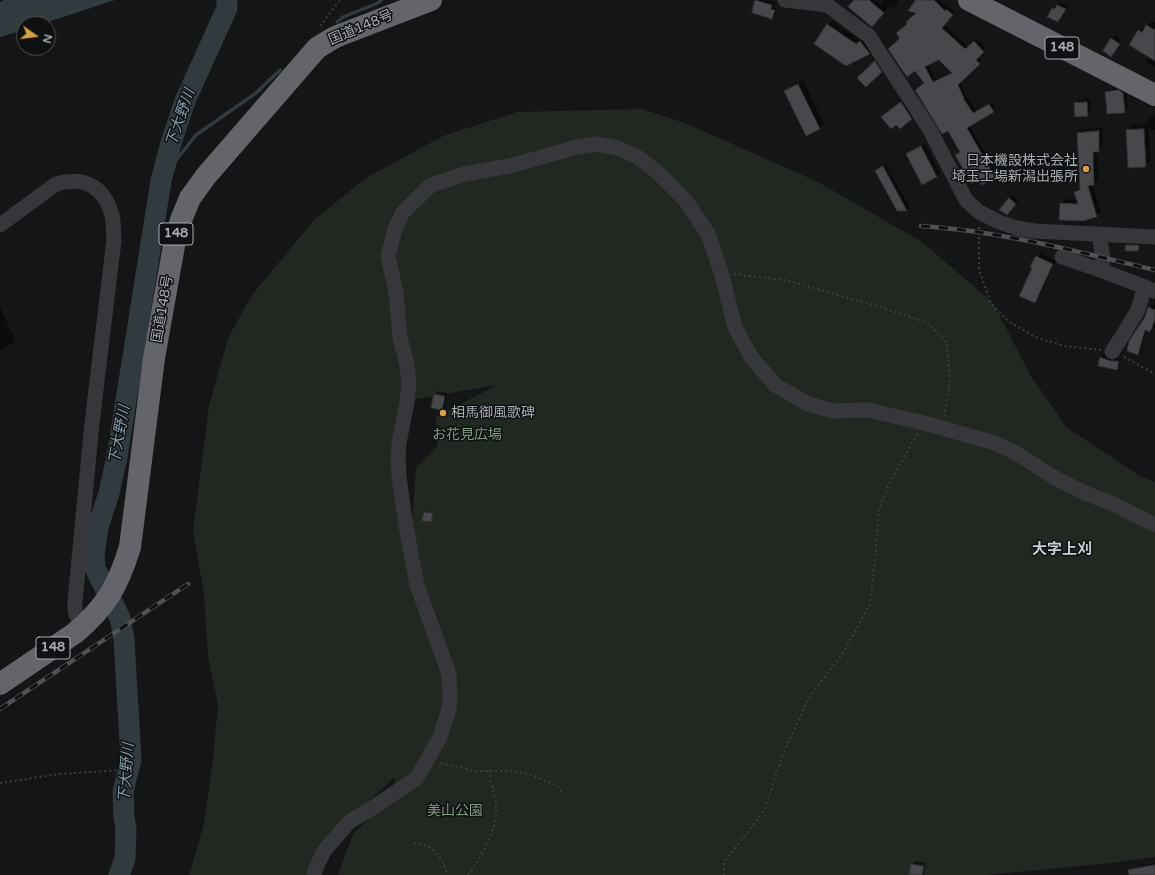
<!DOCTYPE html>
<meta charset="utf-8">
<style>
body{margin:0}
#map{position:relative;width:1155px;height:875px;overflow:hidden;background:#141516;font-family:"Varela Round",sans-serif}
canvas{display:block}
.north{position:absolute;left:16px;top:16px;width:40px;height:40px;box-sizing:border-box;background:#0f1011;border:1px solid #4c4f52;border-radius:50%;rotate:104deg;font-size:11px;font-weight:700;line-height:16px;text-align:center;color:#a8adb4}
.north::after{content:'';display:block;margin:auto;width:14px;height:18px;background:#da9e49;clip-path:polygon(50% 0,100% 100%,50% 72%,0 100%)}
</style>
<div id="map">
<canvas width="1155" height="875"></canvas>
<div class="north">N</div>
</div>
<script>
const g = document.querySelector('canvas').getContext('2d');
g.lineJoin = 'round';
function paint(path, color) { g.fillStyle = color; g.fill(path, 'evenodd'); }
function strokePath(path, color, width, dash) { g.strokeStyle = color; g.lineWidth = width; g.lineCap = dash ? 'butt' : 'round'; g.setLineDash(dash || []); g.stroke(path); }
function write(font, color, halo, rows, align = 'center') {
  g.font = font + ' "Varela Round","Noto Sans JP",sans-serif'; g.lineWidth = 3; g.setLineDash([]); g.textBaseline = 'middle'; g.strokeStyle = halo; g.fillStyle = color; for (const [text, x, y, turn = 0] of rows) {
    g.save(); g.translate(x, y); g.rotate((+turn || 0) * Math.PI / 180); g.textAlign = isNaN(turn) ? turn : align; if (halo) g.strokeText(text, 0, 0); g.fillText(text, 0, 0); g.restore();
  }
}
const green = new Path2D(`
 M642 109 685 123 818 182 922 242 993 303 1031 376 1066 427 1140 476 1155 482V857L1111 863 986 875H338L353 834 394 793 395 777 362 807 309 875H189L204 824 213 759 218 705 208 656 204 594 193 531 209 406 228 338 252 295 315 219 366 178 443 136 517 112ZM497 385 436 417 437 447 416 468 409 561 401 417 416 399Z`);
const water = new Path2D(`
 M4 0H115L42 24H24V30L0 37V2Z`);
const shadow = new Path2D(`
 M757 0H767L775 2 774 6 777 7 775 15 772 18 756 1Z
 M856 0H875L882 6 883 0H898L897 4 894 8 889 7 875 22Z
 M917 0H940L949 8 950 7 955 12 944 24 968 47 977 38 986 48 978 56 982 60 960 82 966 94 965 95 977 111 992 102 996 108 969 125 997 173 994 176 979 178 956 155 961 152 925 82 900 39 908 23 918 12ZM939 58 952 72 936 80 928 64Z
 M1061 2 1068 6 1058 21 1052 9 1056 5 1057 6Z
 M832 21 861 41 864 38 873 49 869 53 846 64 828 25Z
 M1152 21 1155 23V67L1146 62 1150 57 1130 45 1139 31 1144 26 1146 27Z
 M1115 36 1122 40 1111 55 1112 39Z
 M878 59 884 68 866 86 859 78Z
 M803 80 824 124 819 128 785 91 790 86Z
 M1122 88 1126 90 1128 108 1125 112 1106 92 1109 89Z
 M904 99 915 115 912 119 886 114Z
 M1090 99 1091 112 1088 115 1075 103 1078 100Z
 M1154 115H1155V130L1149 128 1150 161 1145 166 1127 130 1132 125 1148 124 1149 119Z
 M1102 128 1103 146 1099 151H1097L1098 180 1093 185 1101 212 1097 216 1061 203 1065 199 1078 200 1076 192 1081 188 1078 133 1082 129Z
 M925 144 940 173 923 183 908 155 911 152Z
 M886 164 910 207 907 210H897L876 171Z
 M1013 195 1019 200 1010 211 1000 210Z
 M1128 244H1140L1139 249 1138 250 1127 245Z
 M1040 253 1056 261 1038 299 1035 302 1033 267 1031 266Z
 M1154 300H1155V328H1153L1150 331 1147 330 1141 351 1138 354 1146 317 1149 308 1153 305Z
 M0 307 15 340 8 346 0 351Z
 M1104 354 1115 358H1121L1119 365 1116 369 1101 358Z
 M438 391 447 393 445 406 441 409 432 407 435 394Z
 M426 511 433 512 431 521 425 512Z
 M915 861 926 863 924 875H910L912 864Z
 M1155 863V875H1141L1140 869 1143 866Z`);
const stream = new Path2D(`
 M337 22 343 17 378 3 381 0
 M162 178 196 135 256 93 280 70`);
const river = new Path2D(`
 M119 875 125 859 126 828 124 817 123 792 131 760 124 639 120 618 95 568 94 556 98 527 109 493 117 457 161 181 171 143 185 101 227 8V0`);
const building = new Path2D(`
 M755 0 772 5 771 9 775 10 772 19 752 13Z
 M854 0H869L884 13 872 27 848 7Z
 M916 0H934L945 11 946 9 953 15 942 28 965 49 974 41 984 52 976 60 980 64 958 85 964 98H963L973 113 989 104 994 112 967 128 995 177 982 185 978 179 972 184 955 155 960 152 948 131 942 134 915 90 924 83 915 71 907 77 888 49 899 39V37L896 33 907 24 906 22 916 13 908 11ZM939 60 952 73 933 82 925 67Z
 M1057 5 1066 9 1058 22 1047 17 1052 8 1054 9Z
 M827 24 856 44 860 41 870 54 846 66 814 44Z
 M1146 25 1155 30V61L1129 45 1138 30 1142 32Z
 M1111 38 1120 44 1111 57 1103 51Z
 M875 61 882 72 866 87 857 78Z
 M798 84 820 129 806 136 784 91Z
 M1119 90 1123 93 1125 113 1107 114 1105 92Z
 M901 102 912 119 900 129 896 125 891 129 881 117Z
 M1087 102 1088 116 1075 117 1074 103Z
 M1144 129 1146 167 1128 168 1126 130Z
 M1099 131V152H1093L1094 185 1088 186 1097 217 1083 221 1059 220 1060 203 1078 204 1074 192 1080 190 1077 133Z
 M921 146 937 177 922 185 906 154Z
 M883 166 907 211H897L875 171Z
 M1009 198 1016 204 1007 215 999 210Z
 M1126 245H1139L1138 251H1125Z
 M1036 256 1053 264 1035 303 1019 296 1032 268 1030 267Z
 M1148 307 1155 310V320L1150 332 1145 330 1138 355 1127 351 1129 341 1145 317Z
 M1100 357 1111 361H1119L1117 370 1098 366Z
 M434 394 445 396 442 410 431 408Z
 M424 512 433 513 431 522 422 521Z
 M911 864 924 866 922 875H909Z
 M1155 865V875H1129L1128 870Z`);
const path = new Path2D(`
 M320 26 340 0
 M979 227V270L991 303 1008 321 1035 337 1064 346 1101 350
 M734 274 785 280 880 307 928 323 947 343 950 382 944 416
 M1124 357 1155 374
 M441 763 475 771H510L528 774 554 784 560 789 563 796
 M0 783 60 774 122 770
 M414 843C419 844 425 845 430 847 439 853 445 865 447 875
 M468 875C480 860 493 835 496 816 498 804 491 783 488 770
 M724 875V862L764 811 782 756 809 698 843 653 870 604 875 561 879 510 888 486 917 434`);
const minor = new Path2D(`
 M785 0 827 5
 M827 0V5L869 36 930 130 966 200 979 212 999 222 1017 228 1034 231 1155 237
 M0 225 56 184C84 176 104 186 112 215 114 223 113 232 114 240L92 423 75 601C74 613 76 617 84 625
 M1099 234 1103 258 1101 270
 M1062 257 1103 271 1145 287
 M1112 352 1137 312 1145 287 1154 291
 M314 875 316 868 324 851 349 822 369 810 417 778 440 737 449 709 450 698 449 674 417 585 405 521 399 476 398 459 399 443 407 402 409 383 407 365 400 338 396 292 388 256 395 229 403 212 431 185 465 174 514 165 577 147 596 144 618 148 639 158 656 171 686 201 708 234 721 272 735 327 751 357 775 385 808 404 833 411 868 410 924 423 995 443 1016 453 1055 478 1085 493 1113 504 1155 525`);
const highway = new Path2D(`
 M969 0 1155 95
 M0 684 75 633C106 607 118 586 130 547L154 358 175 240 181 220 190 198 206 176 317 48 335 37 431 0`);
const rail = new Path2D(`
 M921 226C1001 231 1078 252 1155 270
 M0 709 188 584`);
const markers = [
 [1086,169,4,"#da9e49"],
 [443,413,4,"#da9e49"]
];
const shields = [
 [1062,48,34],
 [176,234,34],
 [53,648,34]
];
const shieldNames = [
 ["148",1062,48],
 ["148",176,234],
 ["148",53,648]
];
const streetNames = [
 ["国道148号",361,28,-23],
 ["国道148号",163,309,-80]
];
const poiNames = [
 ["日本機設株式会社",1078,161],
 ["埼玉工場新潟出張所",1078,177],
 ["相馬御風歌碑",451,413,"left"]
];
const parkNames = [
 ["お花見広場",467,435],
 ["美山公園",455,811]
];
const waterNames = [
 ["下大野川",181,118,-71],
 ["下大野川",120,435,-80],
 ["下大野川",127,773,-86]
];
const neighbourhoodNames = [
 ["大字上刈",1062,550]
];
paint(green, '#212822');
paint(water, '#313a3f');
paint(shadow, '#0007');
strokePath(stream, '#313a3f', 3.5);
strokePath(river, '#313a3f', 21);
paint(building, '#47484b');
strokePath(building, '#2f2f32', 1);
strokePath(path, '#3c3e41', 2, [2, 3]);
strokePath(minor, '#36373a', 15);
strokePath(highway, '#63656b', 22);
strokePath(rail, '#4f5155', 4.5);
strokePath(rail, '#0f1011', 3, [9]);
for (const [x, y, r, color] of markers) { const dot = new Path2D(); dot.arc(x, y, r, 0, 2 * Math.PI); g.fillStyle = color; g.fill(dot); strokePath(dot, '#0f1011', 1.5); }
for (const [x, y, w] of shields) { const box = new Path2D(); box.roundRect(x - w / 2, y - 11, w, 22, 3); g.fillStyle = '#0f1011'; g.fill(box); strokePath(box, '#a8adb4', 1); }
write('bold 13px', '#a8adb4', null, shieldNames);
write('14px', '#a8adb4', '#0f1011', streetNames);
write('14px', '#a8adb4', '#0f1011', poiNames, 'right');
write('14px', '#829d81', '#0f1011', parkNames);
write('italic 15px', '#839cab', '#0f1011', waterNames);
write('bold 15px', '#c8cbd1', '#0f1011', neighbourhoodNames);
</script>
